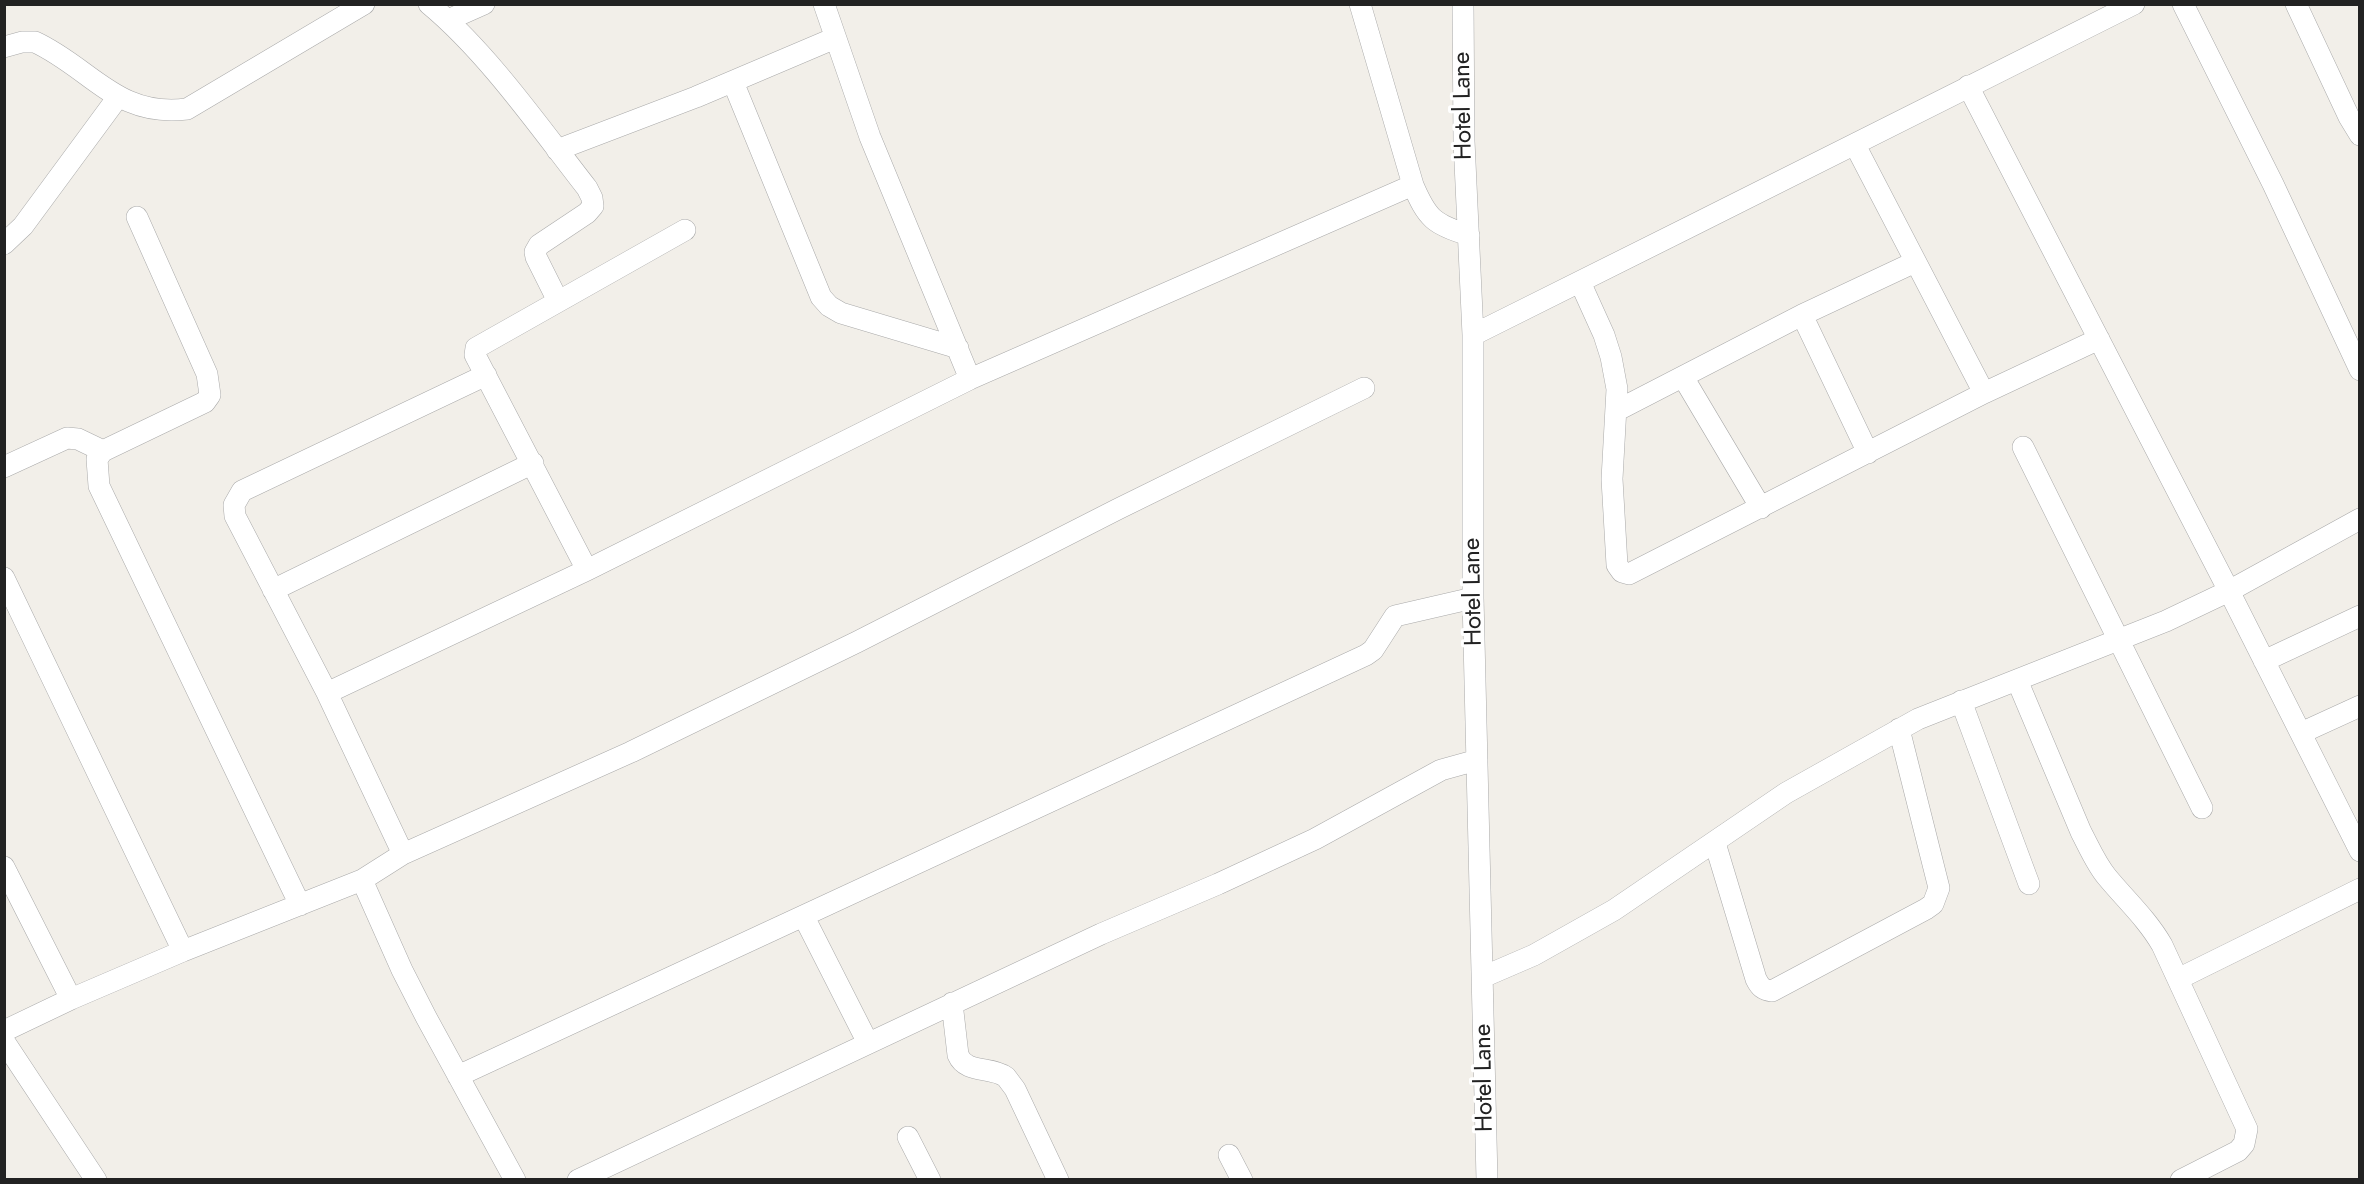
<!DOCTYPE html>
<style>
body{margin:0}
#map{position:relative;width:2364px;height:1184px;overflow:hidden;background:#f2efe9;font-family:Jost,sans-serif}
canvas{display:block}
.frame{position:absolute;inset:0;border:6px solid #222;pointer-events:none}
</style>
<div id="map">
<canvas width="2364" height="1184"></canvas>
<div class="frame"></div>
</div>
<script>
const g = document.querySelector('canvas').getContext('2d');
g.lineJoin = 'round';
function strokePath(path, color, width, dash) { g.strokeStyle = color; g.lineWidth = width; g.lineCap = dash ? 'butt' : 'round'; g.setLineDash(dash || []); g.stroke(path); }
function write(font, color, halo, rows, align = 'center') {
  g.font = font + ' Jost,sans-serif'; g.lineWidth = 6; g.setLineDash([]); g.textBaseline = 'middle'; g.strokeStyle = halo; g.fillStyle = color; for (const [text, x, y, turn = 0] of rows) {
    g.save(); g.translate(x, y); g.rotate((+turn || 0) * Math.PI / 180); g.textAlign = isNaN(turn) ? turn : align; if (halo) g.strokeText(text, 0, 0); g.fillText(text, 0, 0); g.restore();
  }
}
const minor = new Path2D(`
 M429 4C488 53 540 128 587 188L592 198 593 206 587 213 539 245 535 252 536 257 558 301
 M824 4 870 137 970 379
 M1360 4 1413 185C1427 218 1434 225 1469 235
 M1463 4 1464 141 1473 335V598L1487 1180
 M2183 4 2273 184 2360 370
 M2296 4 2349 117 2360 135
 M448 20 484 4
 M4 47 22 42H35C91 68 117 118 187 109L364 4
 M733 82 821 297 829 306 841 313 958 348
 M1968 86 2229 591 2360 851
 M1855 145 1984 393
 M557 150 696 97 835 38
 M137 217 207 374 210 395 205 402 103 451 97 459 99 486 300 905
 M4 244 23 226 118 97
 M1580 282 1604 335 1611 357 1617 389 1612 479 1617 565 1622 572 1629 574 1984 393 2099 339
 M1802 315 1868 453
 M1473 335C1694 226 1912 113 2134 4
 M1683 377 1761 508
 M1616 411 1802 315 1915 262
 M2023 447 2202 808
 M4 467 67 438 78 439 103 451
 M587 570 475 355 476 348 685 230
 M4 578 183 951
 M273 590 533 463
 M2264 661 2360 616
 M2017 680 2081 832C2089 847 2096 864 2107 877 2126 900 2147 919 2162 945L2247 1129 2244 1144 2238 1151 2181 1180
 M327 693 587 570 970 379 1413 185
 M1961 701 2029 884
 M2301 733 2360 706
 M1715 843 1756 979C1760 987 1763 990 1772 991L1926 909 1933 904 1939 888 1899 729
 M403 854 327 693 235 516 234 505 242 491 486 375
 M4 867 71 999
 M362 880 402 970 426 1017 515 1180
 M804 917 868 1043
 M1483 977 1534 955 1614 910 1786 793 1918 719 2166 621 2229 591 2360 519
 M2178 979 2360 889
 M952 1003 958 1055C966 1074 991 1066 1006 1077 1009 1081 1012 1085 1015 1089L1058 1180
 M4 1031 71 999 183 951 362 880 403 854 631 752 857 642 1118 509 1364 388
 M4 1041 96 1180
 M458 1076 1366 655 1373 650 1395 616 1473 598
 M908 1137 930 1180
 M1229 1155 1242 1180
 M578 1180 1101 934 1218 884 1315 839 1441 770 1477 760`);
const streetNames = [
 ["Hotel Lane",1464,106,-91],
 ["Hotel Lane",1474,592,-91],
 ["Hotel Lane",1485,1078,-91]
];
strokePath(minor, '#a9a9a9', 22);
strokePath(minor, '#fff', 21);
write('24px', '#222', '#fff', streetNames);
</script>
